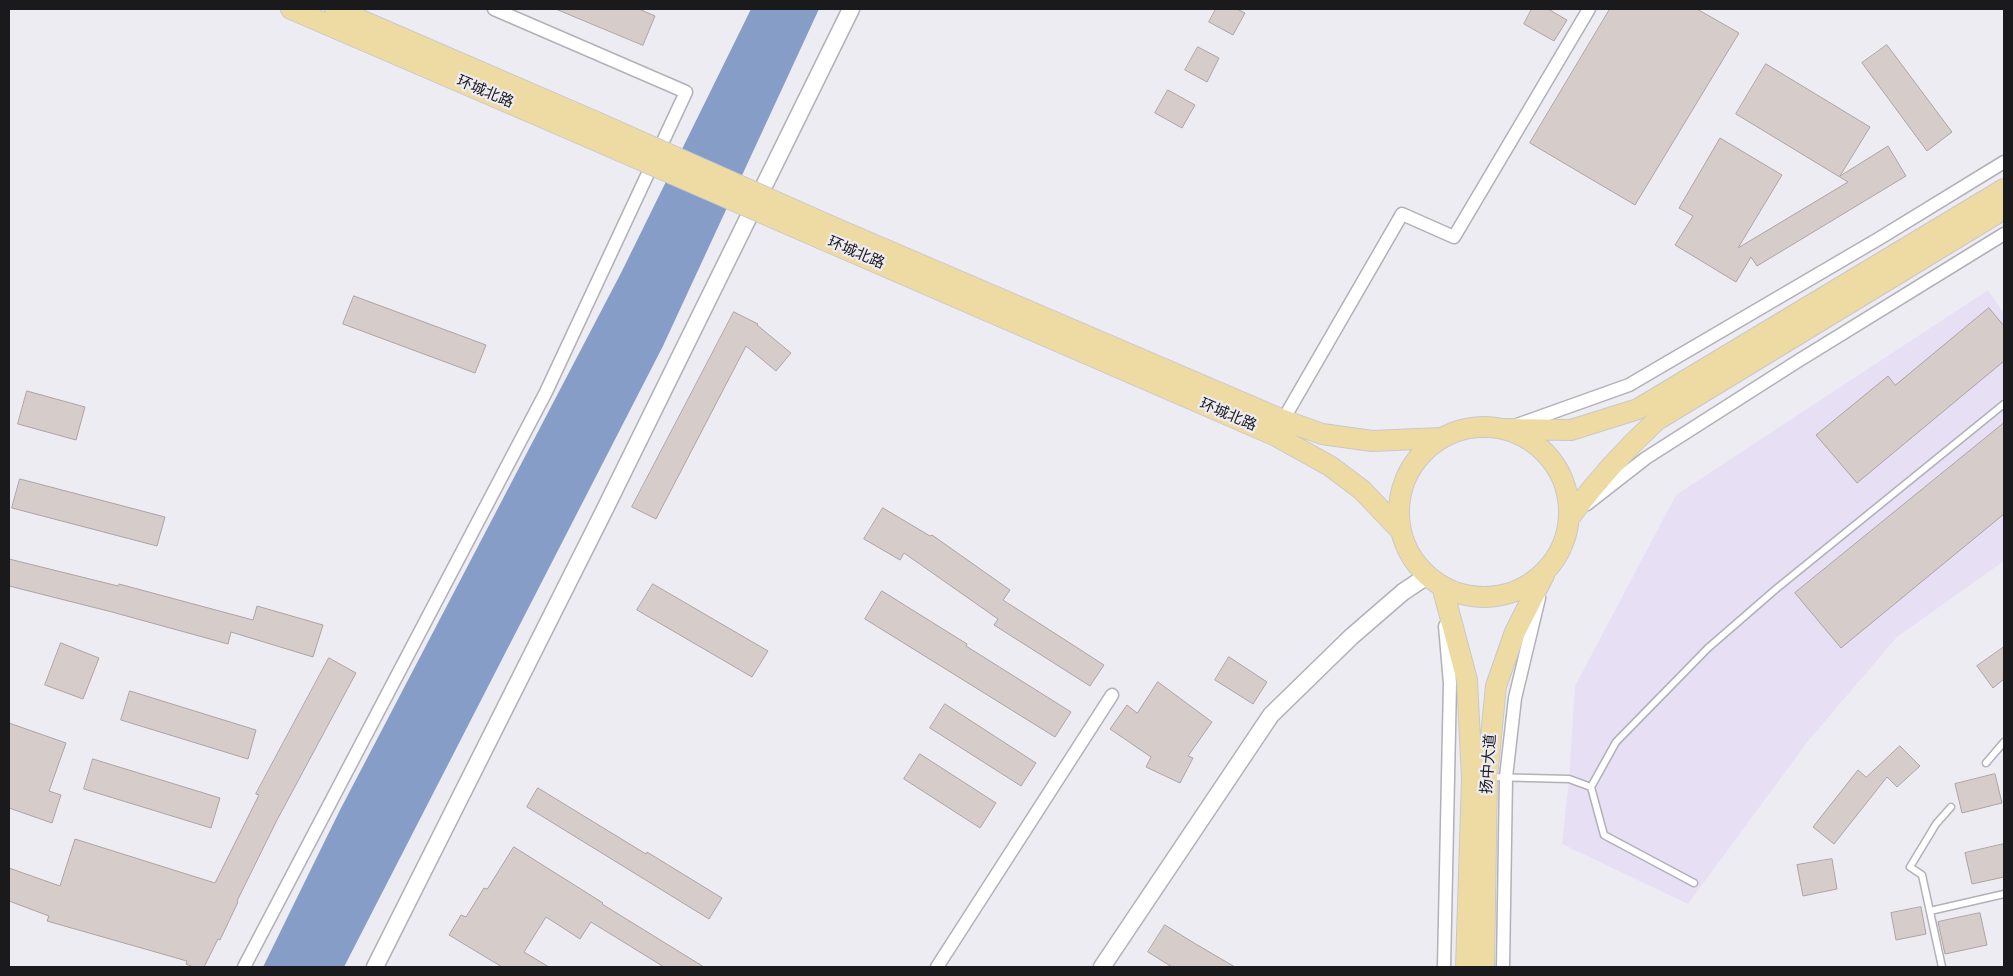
<!DOCTYPE html>
<meta charset="utf-8">
<style>
body{margin:0}
#map{position:relative;width:2013px;height:976px;overflow:hidden;background:#eeecf3;font-family:"Fira Sans",sans-serif}
canvas{display:block}
.frame{position:absolute;inset:0;border:10px solid #1a191c;pointer-events:none}
</style>
<div id="map">
<canvas width="2013" height="976"></canvas>
<div class="frame"></div>
</div>
<script>
const g = document.querySelector('canvas').getContext('2d');
g.lineJoin = 'round';
function paint(path, color) { g.fillStyle = color; g.fill(path, 'evenodd'); }
function strokePath(path, color, width, dash) { g.strokeStyle = color; g.lineWidth = width; g.lineCap = dash ? 'butt' : 'round'; g.setLineDash(dash || []); g.stroke(path); }
function write(font, color, halo, rows, align = 'center') {
  g.font = font + ' "Fira Sans","Noto Sans SC",sans-serif'; g.lineWidth = 4.5; g.setLineDash([]); g.textBaseline = 'middle'; g.strokeStyle = halo; g.fillStyle = color; for (const [text, x, y, turn = 0] of rows) {
    g.save(); g.translate(x, y); g.rotate((+turn || 0) * Math.PI / 180); g.textAlign = isNaN(turn) ? turn : align; if (halo) g.strokeText(text, 0, 0); g.fillText(text, 0, 0); g.restore();
  }
}
const industrial = new Path2D(`
 M1988 290 2004 314V561L1897 637 1808 741 1688 904 1562 844 1569 779 1575 686 1676 495Z`);
const water = new Path2D(`
 M751 9H819L663 346 344 967H263L340 810 621 273Z`);
const building = new Path2D(`
 M556 9H639L655 16 643 45Z
 M1216 9H1237L1245 13 1233 35 1209 22Z
 M1532 9H1548L1567 20 1554 41 1524 24Z
 M1610 9H1697L1739 33 1635 205 1530 143Z
 M1887 45 1952 132 1927 151 1862 63Z
 M1198 47 1219 58 1207 82 1185 70Z
 M1766 64 1870 127 1840 176 1888 146 1906 176 1757 266 1751 257 1736 282 1675 245 1693 216 1679 208 1720 138 1782 175 1738 248 1848 182 1736 114Z
 M1168 90 1195 105 1182 128 1155 113Z
 M354 296 486 345 475 373 343 324Z
 M1989 308 2004 326V361L1857 483 1816 435 1888 376 1895 385Z
 M734 312 758 324 757 325 791 353 776 371 746 346 656 519 632 507Z
 M27 391 85 407 76 440 18 424Z
 M2004 423V514L1841 648 1795 593Z
 M20 479 165 517 157 546 12 508Z
 M883 508 930 536 932 535 1010 590 1003 600 1104 665 1090 686 994 625 998 619 904 553 900 560 864 539Z
 M9 559 118 586 119 584 253 620 257 606 323 625 313 657 231 632 228 644 112 612 9 586Z
 M653 584 768 651 752 677 637 610Z
 M882 591 967 644 966 646 1071 712 1055 737 865 619Z
 M61 643 99 658 83 699 45 685Z
 M2004 647V679L1993 688 1977 666Z
 M1229 657 1267 682 1253 704 1215 680Z
 M329 658 356 673 277 820 237 901 238 902 220 940 218 939 204 967H193L186 964 187 961 47 921 49 916 9 901V868L60 886 75 839 215 883 259 795 256 794Z
 M1158 682 1212 722 1188 756 1193 758 1180 783 1146 767 1151 757 1110 729 1127 705 1137 713Z
 M130 691 256 730 248 759 121 720Z
 M945 704 1036 763 1021 786 930 728Z
 M9 723 66 743 49 791 61 795 52 823 9 808Z
 M1900 746 1920 766 1897 787 1887 777 1834 844 1813 827 1858 770 1866 777Z
 M920 754 996 803 980 828 904 779Z
 M93 759 220 798 211 828 84 789Z
 M1995 774 2002 803 1962 813 1955 784Z
 M538 788 646 854 647 852 722 898 709 919 527 807Z
 M2004 844V877L1972 884 1965 853Z
 M514 847 603 903 602 904 704 967H664L591 922 580 939 546 917 524 952 549 967H502L449 935 461 915 466 917 484 888 487 889Z
 M1832 859 1837 889 1803 896 1797 865Z
 M1921 907 1926 934 1896 940 1891 913Z
 M1980 913 1987 945 1945 954 1938 922Z
 M1165 925 1194 943 1235 967H1172L1148 952Z`);
const service = new Path2D(`
 M1986 763 2004 742
 M1489 777 1569 779 1591 787
 M1694 883 1604 835 1591 787 1616 742 1708 648 1776 589 2004 404
 M1930 911 2004 894
 M1942 967 1922 875 1910 867 1936 824 1951 807`);
const minor = new Path2D(`
 M1283 420 1402 214 1454 237 1589 9
 M1517 425 1629 385 1880 238 2004 162
 M1587 504 1646 458 1798 361 2004 234
 M244 967 546 392 686 92 494 9
 M937 967 1112 695
 M1444 967 1450 683 1445 626
 M1503 967 1506 777 1515 698 1539 598`);
const tertiary = new Path2D(`
 M375 967 604 511 851 9
 M1102 967 1271 715 1351 637 1403 592 1427 576`);
const primary = new Path2D(`
 M291 9 588 137
 M335 9 594 121
 M828 225 1283 420 1322 434 1372 441 1441 438
 M822 239 1274 435 1330 466 1362 490 1401 531
 M1399 512a85 85 0 1 1 170 0a85 85 0 1 1-170 0Z
 M1504 429 1571 430 1638 409 2004 189
 M1569 518C1597 480 1622 452 1657 420L2004 209
 M1442 586 1467 680 1472 778 1466 967
 M1484 967 1487 777 1496 686 1515 632 1544 575`);
const primaryBridge = new Path2D(`
 M594 121 828 225
 M588 137 822 239`);
const streetNames = [
 ["环城北路",485,92,23],
 ["环城北路",856,253,23],
 ["环城北路",1228,415,23],
 ["扬中大道",1489,764,-86]
];
paint(industrial, '#e7dff4');
paint(water, '#869ec7');
paint(building, '#d6ccca');
strokePath(building, '#ada3a2', 1);
strokePath(service, '#b2b0b8', 9);
strokePath(minor, '#b2b0b8', 15);
strokePath(tertiary, '#b2b0b8', 19);
strokePath(primary, '#c8c8c9', 22);
strokePath(service, '#fff', 6);
strokePath(minor, '#fff', 12);
strokePath(tertiary, '#fff', 16);
strokePath(primary, '#eedba4', 20);
strokePath(primaryBridge, '#c8c8c9', 22, []);
strokePath(primaryBridge, '#eedba4', 20);
write('15px', '#1a191c', '#eeecf3', streetNames);
</script>
